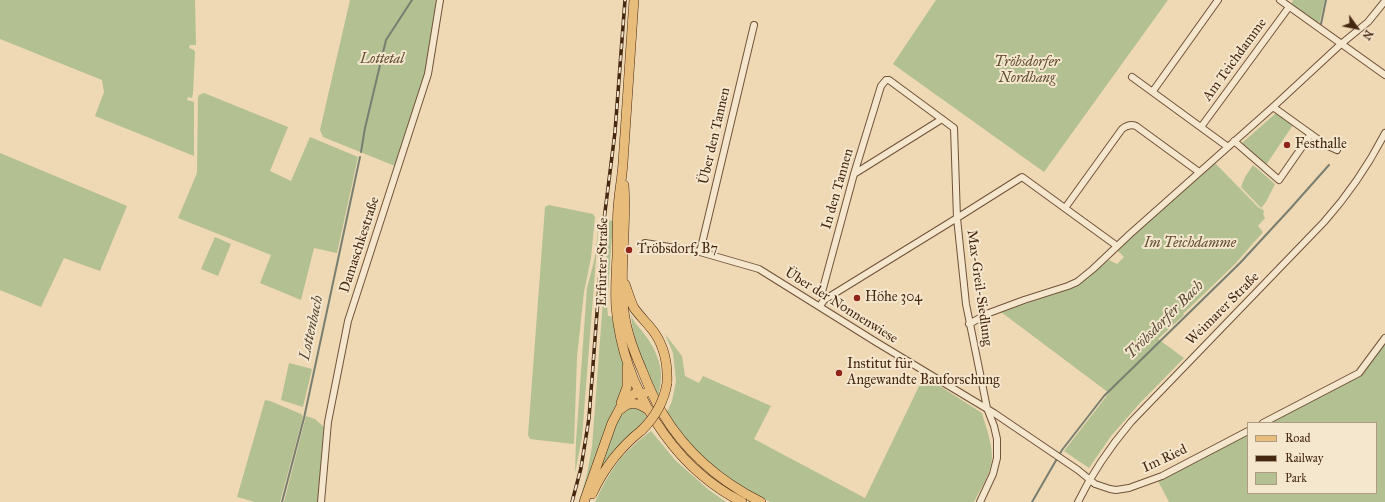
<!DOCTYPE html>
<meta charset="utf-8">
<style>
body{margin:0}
#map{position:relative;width:1385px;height:502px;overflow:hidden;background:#efd8b4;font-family:"IM FELL Great Primer",serif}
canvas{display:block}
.legend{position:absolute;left:1247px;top:422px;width:130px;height:72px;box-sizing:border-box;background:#f5e6ce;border:1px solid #af9a82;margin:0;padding:5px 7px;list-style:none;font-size:12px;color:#462710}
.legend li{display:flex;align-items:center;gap:8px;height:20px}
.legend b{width:20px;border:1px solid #af9a82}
.north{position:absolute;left:1337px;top:8px;width:40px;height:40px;-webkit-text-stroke:3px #f5e6ce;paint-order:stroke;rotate:123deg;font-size:11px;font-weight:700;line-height:16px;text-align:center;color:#462710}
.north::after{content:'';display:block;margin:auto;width:14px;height:18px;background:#462710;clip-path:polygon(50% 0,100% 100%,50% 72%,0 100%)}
</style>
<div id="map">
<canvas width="1385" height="502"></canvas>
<ul class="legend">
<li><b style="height:5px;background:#e8bc7a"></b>Road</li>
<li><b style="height:5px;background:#462710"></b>Railway</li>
<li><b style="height:11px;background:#b2c092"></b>Park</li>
</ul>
<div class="north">N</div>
</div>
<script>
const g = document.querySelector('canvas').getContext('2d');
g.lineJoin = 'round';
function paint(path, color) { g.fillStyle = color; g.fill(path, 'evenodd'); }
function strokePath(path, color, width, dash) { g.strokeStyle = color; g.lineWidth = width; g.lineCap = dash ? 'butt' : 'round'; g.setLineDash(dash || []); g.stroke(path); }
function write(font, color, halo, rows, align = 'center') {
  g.font = font + ' "IM FELL Great Primer",serif'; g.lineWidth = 4; g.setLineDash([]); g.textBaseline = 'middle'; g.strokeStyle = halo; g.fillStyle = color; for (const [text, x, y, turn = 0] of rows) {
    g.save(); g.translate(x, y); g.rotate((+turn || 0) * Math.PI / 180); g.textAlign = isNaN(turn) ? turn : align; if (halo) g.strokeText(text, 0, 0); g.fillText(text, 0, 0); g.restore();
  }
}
const green = new Path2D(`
 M0 0H195L196 45H190L189 48 194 50 195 52 193 93 192 98 188 97 187 100 194 102V156L95 116 104 92 102 80 0 39Z
 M350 0H437L425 73 395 166 323 137 320 130Z
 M936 0H1168L1044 172 893 64Z
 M1293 0H1325L1319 24 1291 4Z
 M204 93 288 127 270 171 291 181 310 137 358 157 337 253 314 248 301 300 260 283 271 255 178 218 197 173 198 98 199 95Z
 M1276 113 1293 125 1266 165 1242 143Z
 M0 153 127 206 100 271 64 258 41 307 0 290Z
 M1214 162 1259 208 1262 209 1264 211 1263 214 1265 218 1258 226 1263 232 1235 264 1183 314 1184 315 1158 339 1184 358 1140 403 1111 436 1089 468 1064 451 1109 393 1001 312 1076 287 1109 260 1117 264 1124 257 1117 250Z
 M1253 165 1275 184 1266 202 1261 208 1241 187 1245 177Z
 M549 205 593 214 595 217 591 258 584 292 577 357 574 443 573 444 530 439 528 435 545 207Z
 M609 220 612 221 613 222 607 306 608 316H611C617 331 628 366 625 382 623 396 614 408 609 421 599 448 590 475 581 502H579L587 474 592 447Z
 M599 221 582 437 575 473 576 441 587 288 595 257Z
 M215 237 231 244 218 276 201 269Z
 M631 315C634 323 640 328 645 335 654 346 662 364 661 378 661 384 659 391 658 397 646 370 633 345 631 315Z
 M665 334 682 356 685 376 699 383 703 376 771 406 754 439 865 498 924 376 982 413C986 428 995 450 991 465 988 478 980 490 974 502H770L741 486 701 457 666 414 672 401 676 381 673 353Z
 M1385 339V502H1169L1158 481 1248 433V493H1376V423H1266L1360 374Z
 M289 363 312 369 303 407 281 400Z
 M265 400 270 401 301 414 303 417 280 502H255L237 497Z
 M630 407C639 408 646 411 647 420L604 466 601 464C608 445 613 419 630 407Z
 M306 416 315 419 324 427 318 502H284Z
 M651 431 676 461 709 490 726 502H595C605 481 616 460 634 445 639 440 645 436 651 431Z`);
const stream = new Path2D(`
 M1321 24 1326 0
 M361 152 365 128 386 40 412 0
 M282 502 304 418 360 157
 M1032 502 1062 450 1104 396 1240 263 1289 210 1329 165`);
const minor = new Path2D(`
 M1280 0 1385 75
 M1132 77 1228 147
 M1153 91 1218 0
 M1273 107 1326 145 1337 150
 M1201 127 1289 7
 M1234 141 1279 180 1311 134
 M854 174 942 119
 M1065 208 1122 129C1127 125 1131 124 1136 126L1199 172
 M645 243 700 252 759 269 876 342 994 413 1078 470 1095 484 1110 489 1116 490 1129 488 1162 476 1248 431
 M700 252 754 25
 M824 300 957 218 1022 177 1117 246
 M820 306 824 300 822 292 854 174 881 86 886 80H889L954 128 957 218 966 304 987 408 994 426 997 439V458L993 474 980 502
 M969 324 989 313 1024 300 1068 286 1077 282 1093 269 1130 234 1273 107 1341 44 1368 22 1385 1
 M1263 423 1359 373 1385 338
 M321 502 328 422 348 321 428 74 440 0
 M1078 502C1092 473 1110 447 1131 422L1324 222C1348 195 1368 166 1385 133`);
const primary = new Path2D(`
 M634 0C630 54 627 108 623 163 622 178 619 193 618 208 617 224 617 240 617 256 616 273 615 290 616 307 623 386 671 466 742 502
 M624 185C627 224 620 262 623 300 624 325 632 347 642 370 648 385 654 400 663 414 686 452 721 482 761 502
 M625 284C628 292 630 300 634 308 639 315 645 321 650 327 664 343 668 362 667 383
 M621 403 627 387V367
 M621 409C631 399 640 404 650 411
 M592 494C604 468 619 448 642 430
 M584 502 612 423 621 406 629 397 636 393H645`);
const rail = new Path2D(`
 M572 502 581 468 589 418 604 220 615 132 625 0`);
const primaryBridge = new Path2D(`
 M642 430C655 417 664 402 667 383`);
const markers = [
 [1287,145,4,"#8f2418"],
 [629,250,4,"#8f2418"],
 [857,298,4,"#8f2418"],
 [839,373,4,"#8f2418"]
];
const parkNames = [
 ["Lottetal",382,60],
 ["Tröbsdorfer",1027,63],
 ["Nordhang",1027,79],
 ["Im Teichdamme",1190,244]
];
const streetNames = [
 ["Am Teichdamme",1235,60,-54],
 ["Über den Tannen",715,136,-77],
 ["In den Tannen",838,189,-74],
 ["Damaschkestraße",360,245,-72],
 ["Erfurter Straße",603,262,-89],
 ["Max-Greil-Siedlung",979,288,82],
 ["Über der Nonnenwiese",841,306,32],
 ["Weimarer Straße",1223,309,-45],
 ["Im Ried",1165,459,-25]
];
const poiNames = [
 ["Festhalle",1295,145],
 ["Tröbsdorf, B7",637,250],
 ["Höhe 304",865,298],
 ["Institut für",847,365],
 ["Angewandte Bauforschung",847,381]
];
const waterNames = [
 ["Tröbsdorfer Bach",1165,320,-45],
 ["Lottenbach",312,328,-78]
];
paint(green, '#b2c092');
strokePath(stream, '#787f71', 2);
strokePath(minor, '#705339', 8);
strokePath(primary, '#462710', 10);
strokePath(minor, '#f5e6ce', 6);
strokePath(primary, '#e8bc7a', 9);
strokePath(rail, '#462710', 3.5);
strokePath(rail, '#f5e6ce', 2, [6]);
strokePath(primaryBridge, '#462710', 10, []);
strokePath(primaryBridge, '#e8bc7a', 9);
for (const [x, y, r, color] of markers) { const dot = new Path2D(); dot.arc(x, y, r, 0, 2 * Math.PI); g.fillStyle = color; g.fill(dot); strokePath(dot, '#f5e6ce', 1.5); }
write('italic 14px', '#614d30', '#f5e6ce', parkNames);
write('14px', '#462710', '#f5e6ce', streetNames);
write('14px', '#462710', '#f5e6ce', poiNames, 'left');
write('italic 15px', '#5b4c38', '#f5e6ce', waterNames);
</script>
